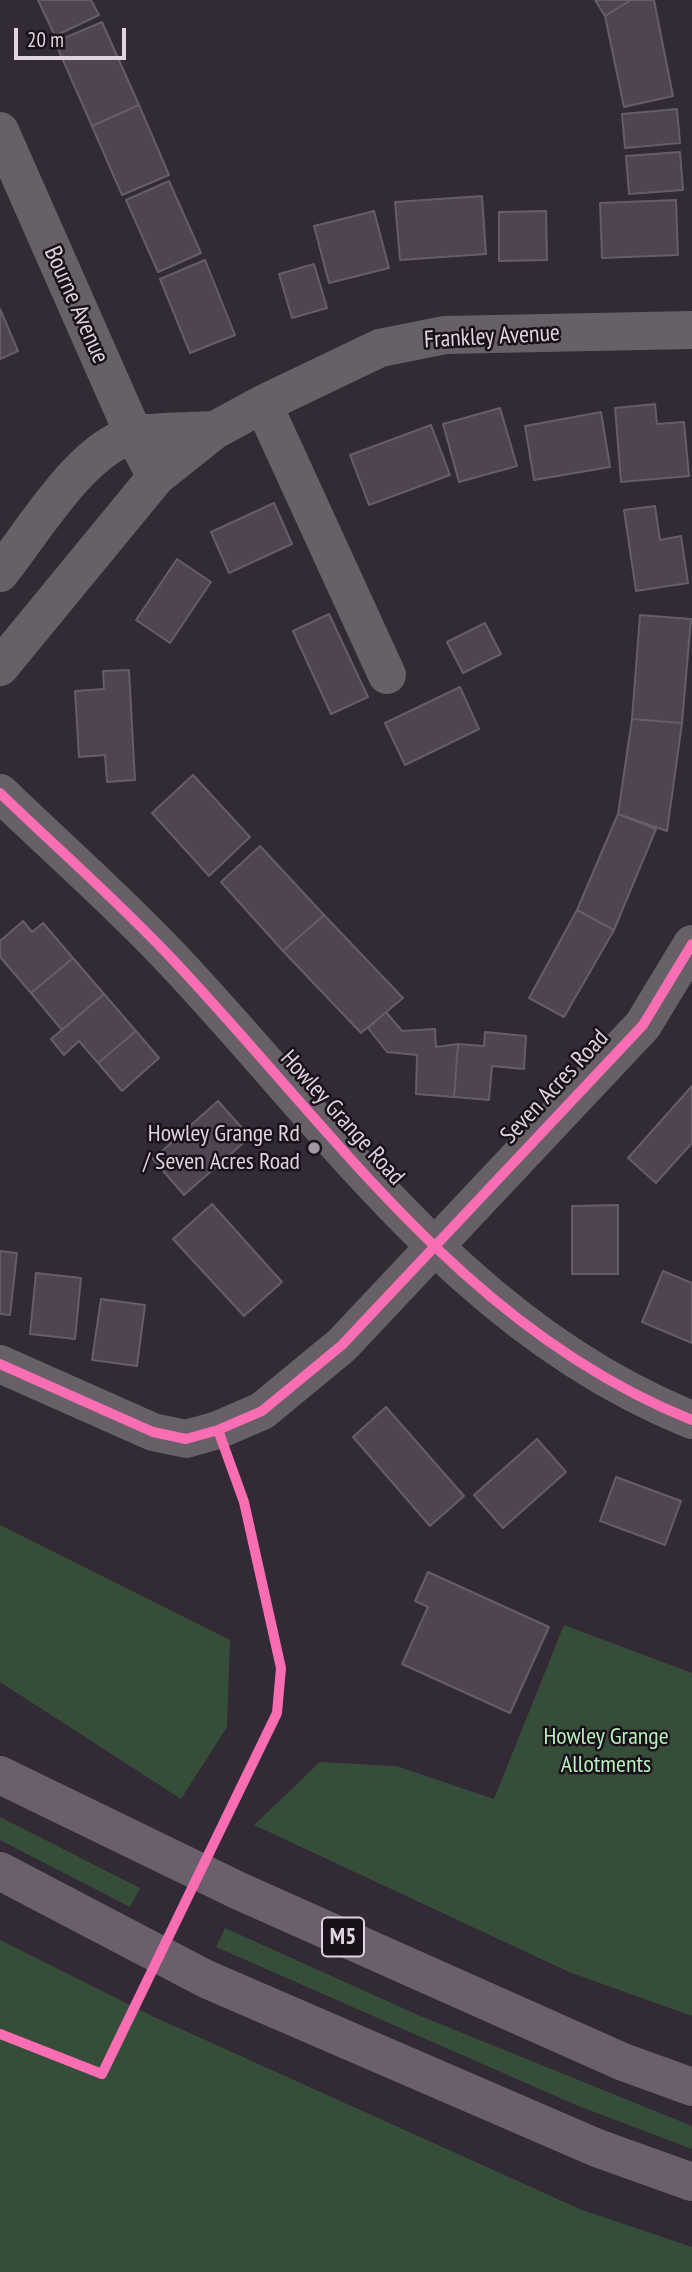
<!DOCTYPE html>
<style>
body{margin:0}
#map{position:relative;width:692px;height:2272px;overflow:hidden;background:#322a34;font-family:"PT Sans Narrow",sans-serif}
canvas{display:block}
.scale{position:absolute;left:14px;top:28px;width:112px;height:32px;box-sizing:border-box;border:4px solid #dfd4df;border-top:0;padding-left:9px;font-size:21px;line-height:24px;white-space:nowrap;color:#dfd4df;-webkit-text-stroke:5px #19121a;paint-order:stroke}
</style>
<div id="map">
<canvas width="692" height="2272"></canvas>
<div class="scale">20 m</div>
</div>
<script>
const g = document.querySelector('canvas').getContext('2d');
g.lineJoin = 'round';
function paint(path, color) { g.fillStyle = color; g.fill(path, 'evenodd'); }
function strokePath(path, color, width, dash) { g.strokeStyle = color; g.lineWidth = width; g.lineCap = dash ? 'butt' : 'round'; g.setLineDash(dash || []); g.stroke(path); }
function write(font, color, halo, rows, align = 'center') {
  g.font = font + ' "PT Sans Narrow",sans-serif'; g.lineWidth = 5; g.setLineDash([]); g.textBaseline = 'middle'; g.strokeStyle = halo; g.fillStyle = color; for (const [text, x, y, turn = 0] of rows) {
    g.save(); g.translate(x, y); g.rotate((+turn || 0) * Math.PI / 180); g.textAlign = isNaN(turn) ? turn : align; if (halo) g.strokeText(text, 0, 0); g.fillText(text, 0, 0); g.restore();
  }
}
const green = new Path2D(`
 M0 1525 230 1640 227 1727 181 1799 0 1682Z
 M564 1625 692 1673V2016L569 1972 254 1825 320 1762 396 1766 494 1799Z
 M0 1817 140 1888 130 1907 0 1840Z
 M225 1928 418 2015 692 2126V2149L576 2105 216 1947Z
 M0 1940 152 2016 582 2210 692 2247V2272H0Z`);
const building = new Path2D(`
 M38 0H91L99 15 55 36Z
 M595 0H631L605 16Z
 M631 0H654L673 96 624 107 605 16Z
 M102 22 139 105 92 126 55 42Z
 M139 105 169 175 122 195 92 126Z
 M677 109 680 143 625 148 622 114Z
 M680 152 683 190 629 194 626 156Z
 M169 181 201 253 158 272 126 200Z
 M482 196 486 254 400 260 395 202Z
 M676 200 678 255 602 258 600 203Z
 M374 211 389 268 329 283 314 226Z
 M546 211 547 260 499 261V212Z
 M205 260 235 335 190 353 160 279Z
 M314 264 327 308 292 318 279 274Z
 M0 309 18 351 0 359Z
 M655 404 657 424 684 422 689 476 621 482 615 408Z
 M500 408 517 466 459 482 443 424Z
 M601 412 610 467 534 480 525 426Z
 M431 425 450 475 369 505 350 455Z
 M274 503 292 544 229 573 211 532Z
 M655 506 660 540 681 536 688 583 636 591 624 510Z
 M177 559 211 582 170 643 136 620Z
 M329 614 368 697 331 714 293 631Z
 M640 615 691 619 682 723 632 719Z
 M485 623 501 654 463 673 447 642Z
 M129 670 135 780 107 782 105 755 79 757 75 691 104 689 103 671Z
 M460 687 479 729 405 765 385 723Z
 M632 719 682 723 667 831 618 814Z
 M193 775 250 837 209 876 152 813Z
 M618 814 656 829 614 930 577 910Z
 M260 846 324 915 283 951 221 882Z
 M577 910 614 930 564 1017 529 998Z
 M324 915 403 998 361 1033 283 951Z
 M23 921 32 932 43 923 73 958 31 993 0 957V941Z
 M73 958 104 994 62 1030 31 993Z
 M104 994 136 1031 98 1063 79 1041 64 1055 51 1039Z
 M386 1012 402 1031 435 1029 436 1047 458 1044 454 1097 416 1094 417 1055 387 1052 368 1028Z
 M136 1031 159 1058 122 1091 98 1063Z
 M485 1032 526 1036 524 1069 492 1066 489 1100 454 1097 458 1044 484 1046Z
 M692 1086V1143L656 1183 628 1158Z
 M218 1101 250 1137 184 1195 153 1159Z
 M212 1204 282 1282 244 1316 173 1239Z
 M618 1205V1274H572V1206Z
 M0 1251 17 1253 10 1315 0 1314Z
 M663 1271 692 1283V1343L642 1322Z
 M36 1273 81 1278 75 1339 30 1334Z
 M101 1299 145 1305 137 1366 92 1360Z
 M386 1407 464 1496 430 1526 353 1437Z
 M537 1439 566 1472 503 1528 474 1495Z
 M616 1477 681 1501 665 1545 600 1521Z
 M428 1572 549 1627 510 1713 402 1664 428 1607 415 1601Z`);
const minor = new Path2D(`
 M0 131 134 435 156 477
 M263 404 387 675
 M0 573C33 532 82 447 134 435 159 430 189 432 215 430
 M0 667 156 477 215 430 263 404 380 348 445 335 692 330
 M0 793C58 849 120 903 175 962 335 1132 467 1330 692 1420
 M0 1364 153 1432 186 1439 218 1430 262 1411 342 1345 643 1025 692 944`);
const highway = new Path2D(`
 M0 1775 239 1891 623 2062 692 2087
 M0 1871 206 1979 597 2148 692 2182`);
const cycleway = new Path2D(`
 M0 793C58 849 120 903 175 962 335 1132 467 1330 692 1420
 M0 1364 153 1432 186 1439 218 1430 262 1411 342 1345 643 1025 692 944
 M0 2034 102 2074 277 1713 281 1668 244 1502 218 1430`);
const markers = [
 [314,1148,7,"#a298a3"]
];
const shields = [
 [343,1937,42]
];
const shieldNames = [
 ["M5",343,1937]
];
const streetNames = [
 ["Bourne Avenue",76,305,66],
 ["Frankley Avenue",492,337,-3],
 ["Seven Acres Road",555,1087,-47],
 ["Howley Grange Road",342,1118,48]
];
const poiNames = [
 ["Howley Grange Rd",300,1134],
 ["/ Seven Acres Road",300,1162]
];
const parkNames = [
 ["Howley Grange",606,1737],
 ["Allotments",606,1765]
];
paint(green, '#364e39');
paint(building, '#4f4550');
strokePath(building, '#655e67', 2);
strokePath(minor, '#676067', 38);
strokePath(highway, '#6a5f6b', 38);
strokePath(cycleway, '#f96db3', 10);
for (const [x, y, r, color] of markers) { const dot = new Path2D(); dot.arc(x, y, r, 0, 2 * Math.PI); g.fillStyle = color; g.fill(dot); strokePath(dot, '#19121a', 2.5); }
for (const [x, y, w] of shields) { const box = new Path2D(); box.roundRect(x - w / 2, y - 19.5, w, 39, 5); g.fillStyle = '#19121a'; g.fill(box); strokePath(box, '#dfd4df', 2); }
write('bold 23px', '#dfd4df', null, shieldNames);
write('24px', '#dfd4df', '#19121a', streetNames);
write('24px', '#dfd4df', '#19121a', poiNames, 'right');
write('24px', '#b6efbb', '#19121a', parkNames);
</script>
